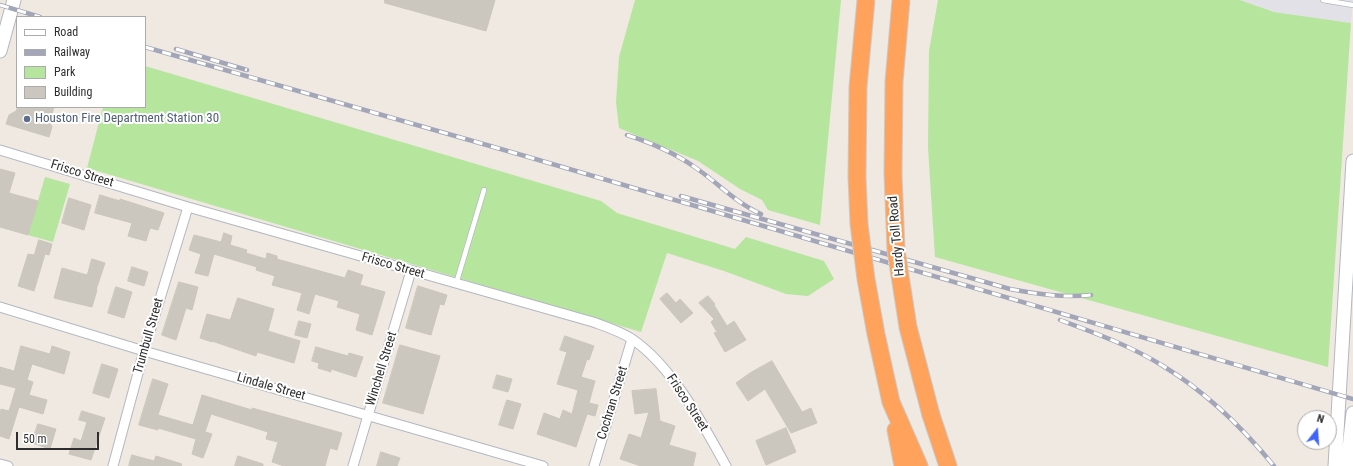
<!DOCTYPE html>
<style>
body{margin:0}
#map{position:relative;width:1353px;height:466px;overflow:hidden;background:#efe9e1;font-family:"Roboto Condensed",sans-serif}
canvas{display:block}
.legend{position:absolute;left:16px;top:16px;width:130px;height:92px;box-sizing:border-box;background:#fff;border:1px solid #ababab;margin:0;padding:5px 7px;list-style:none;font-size:12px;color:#2e2e2e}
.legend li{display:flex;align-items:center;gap:8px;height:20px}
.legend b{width:20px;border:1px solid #ababab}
.north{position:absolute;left:1297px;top:410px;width:40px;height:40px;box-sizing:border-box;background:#fff;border:1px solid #ababab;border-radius:50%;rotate:17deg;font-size:11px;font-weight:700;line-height:16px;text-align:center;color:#2e2e2e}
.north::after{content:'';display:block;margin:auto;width:14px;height:18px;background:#4264fb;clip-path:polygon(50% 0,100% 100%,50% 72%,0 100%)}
.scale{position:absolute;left:16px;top:432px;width:83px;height:18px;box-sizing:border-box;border:2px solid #2e2e2e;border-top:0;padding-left:5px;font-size:12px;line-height:14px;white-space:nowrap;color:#2e2e2e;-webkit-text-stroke:3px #fff;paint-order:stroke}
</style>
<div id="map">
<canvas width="1353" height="466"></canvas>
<ul class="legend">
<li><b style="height:5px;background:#fff"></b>Road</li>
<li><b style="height:5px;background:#a3a6b8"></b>Railway</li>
<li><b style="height:11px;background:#b6e59e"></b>Park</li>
<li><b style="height:11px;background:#cbc7bf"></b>Building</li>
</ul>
<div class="north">N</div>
<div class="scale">50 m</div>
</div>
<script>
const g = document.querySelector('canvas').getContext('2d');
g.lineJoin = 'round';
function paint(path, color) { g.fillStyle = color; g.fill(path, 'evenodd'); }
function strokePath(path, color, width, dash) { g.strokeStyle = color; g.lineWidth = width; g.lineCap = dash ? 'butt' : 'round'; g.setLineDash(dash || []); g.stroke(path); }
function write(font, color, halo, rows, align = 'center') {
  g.font = font + ' "Roboto Condensed",sans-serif'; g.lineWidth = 4; g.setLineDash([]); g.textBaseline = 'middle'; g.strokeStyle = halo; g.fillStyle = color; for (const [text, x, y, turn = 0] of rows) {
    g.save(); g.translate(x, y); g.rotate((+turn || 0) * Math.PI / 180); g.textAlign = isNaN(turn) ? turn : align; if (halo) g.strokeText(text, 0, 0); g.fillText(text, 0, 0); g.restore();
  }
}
const industrial = new Path2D(`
 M1241 0H1353L1351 23 1274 12Z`);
const green = new Path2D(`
 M635 0H841L820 225 768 210 762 200 740 189 698 161 619 128 616 102 619 57Z
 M938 0H1240L1274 12 1351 23 1328 367 935 257 928 148 929 51Z
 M145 66 601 201 617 213 735 249 746 237 824 261 834 279 808 296 786 294 724 271 667 253 641 332 87 168 103 107H145Z
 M45 177 70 184 53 242 28 235Z`);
const building = new Path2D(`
 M385 0H495L486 31 385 3Z
 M18 107H54L52 114 48 118 52 127 49 137 6 124 9 115 16 111Z
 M0 169 15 173 9 193 38 201 28 235 0 227Z
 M100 195 120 201V199L164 213 158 230 150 228 146 241 128 236 132 223 95 213Z
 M69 198 91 205 84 230 62 223Z
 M224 233 232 236 230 245 247 250 246 253 266 259 267 253 277 256V259L345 278 348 270 363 275 360 285 385 292 372 335 356 330 360 314 337 307 339 301 315 294 309 314 297 310 302 293 272 285 275 276 256 270 257 267 214 254 208 276 195 273 201 254 189 250 194 235 221 242Z
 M39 240 52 244 49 255 45 254 34 291 18 286 28 254 34 255Z
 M92 259 105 263 96 290H97L92 307 54 298 62 268 87 275Z
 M132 267 148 272 144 286 128 281Z
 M179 282 198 287 192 310 186 308 176 340 162 335Z
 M418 286 447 295 444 305 440 304 431 335 406 328Z
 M116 287 132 292 124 318 108 313Z
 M667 293 676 303 680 299 693 313 681 323 660 299Z
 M708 296 715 304 714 305 727 326 734 321 746 340 725 352 714 333 717 332 711 322 714 319 699 303Z
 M238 298 274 309 268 331 300 341 294 363 257 352 256 356 212 341V342L200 338 207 314 230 320Z
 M299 321 311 324 307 338 295 335Z
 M565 336 594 346 589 360 587 359 581 377 595 381 589 403 598 405 595 416 587 414 576 447 537 434 544 413 560 419 563 410 572 414 578 390 557 384 567 352 560 350Z
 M400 345 440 356 423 414 383 403Z
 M21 346 50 354 52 346 70 352 64 374 32 364 27 380 33 382 29 395 47 400 43 414 19 407 9 439 0 436V414L1 409 9 411 16 388 0 384V367L14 371Z
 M316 347 348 356 349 353 363 357 356 377 331 369V372L318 368 319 363 312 361Z
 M772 361 802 412 811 408 817 423 791 433 765 389 748 401 736 383 750 373Z
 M102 364 118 369 109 398 93 393Z
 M497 375 512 379 508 392 493 388Z
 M153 379 168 384 158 415 193 425 202 395 252 410V408L342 433 337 450 330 448 325 466H284L272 462 278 442 266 439 268 432 211 414 205 432 212 434 203 458 192 454 196 439 158 428V430L139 425Z
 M656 389 660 421 675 426 669 445 696 453 693 466H641L620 459 629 434 641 438 649 412 635 414 632 391Z
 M507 400 521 404 513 429 499 425Z
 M82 411 105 418 91 460 69 454 74 438 81 441 87 422 79 420Z
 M38 424 56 429 50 449 32 443Z
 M786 428 796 452 766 465 756 441Z
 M381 452 400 458 397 466H377Z
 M132 455 154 461 156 456 182 464 181 466H129Z
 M238 456 263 464V466H235Z`);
const service = new Path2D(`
 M1323 0 1353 5
 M456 284 484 190`);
const minor = new Path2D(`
 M0 150 188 207 593 322C607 327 620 331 632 339 672 366 703 424 726 466
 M0 307 144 351 543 466
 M0 464 8 466
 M113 466 144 351 188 207
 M353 466 411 271
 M594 466 632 339`);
const secondary = new Path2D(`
 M0 51 14 0
 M1335 466 1353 161
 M1347 466 1353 413`);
const motorway = new Path2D(`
 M891 402 919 466
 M931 415 948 466
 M896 430 903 466`);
const rail = new Path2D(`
 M0 5 40 17
 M145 47 525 156 1353 399
 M176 49 247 70
 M627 135C652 143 675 153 696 168 718 183 736 203 761 214
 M681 196 1010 289C1037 294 1063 298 1091 295
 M1060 320C1095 333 1131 346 1163 366 1206 392 1242 427 1274 466`);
const motorwayBridge = new Path2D(`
 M866 0 858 87 857 177 859 224 866 279 876 334 891 402
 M901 0 894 82 893 174 896 250 908 327 931 415`);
const markers = [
 [27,119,4,"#5c6f8a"]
];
const serviceNames = [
 ["Houston Fire Department Station 30",35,119]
];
const streetNames = [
 ["Frisco Street",82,174,17],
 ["Hardy Toll Road",897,236,-95],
 ["Frisco Street",393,266,16],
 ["Trumbull Street",149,336,-74],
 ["Winchell Street",382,369,-73],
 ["Lindale Street",271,387,16],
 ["Cochran Street",613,403,-73],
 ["Frisco Street",687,403,57]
];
paint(industrial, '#e3e1e8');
paint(green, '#b6e59e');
paint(building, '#cbc7bf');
strokePath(building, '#cbc5ba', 1);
strokePath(service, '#b4b7c1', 6);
strokePath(minor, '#b4b7c1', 11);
strokePath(secondary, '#b4b7c1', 15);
strokePath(motorway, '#c9c9c9', 19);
strokePath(service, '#fff', 4.5);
strokePath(minor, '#fff', 9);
strokePath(secondary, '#fff', 13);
strokePath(motorway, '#ffa35c', 17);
strokePath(rail, '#a3a6b8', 4.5);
strokePath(rail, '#fff', 3, [9]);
strokePath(motorwayBridge, '#c9c9c9', 19, []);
strokePath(motorwayBridge, '#ffa35c', 17);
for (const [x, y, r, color] of markers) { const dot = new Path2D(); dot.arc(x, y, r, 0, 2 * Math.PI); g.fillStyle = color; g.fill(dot); strokePath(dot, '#fff', 1.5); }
write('13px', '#4e5e75', '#fff', serviceNames, 'left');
write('13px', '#2e2e2e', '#fff', streetNames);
</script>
